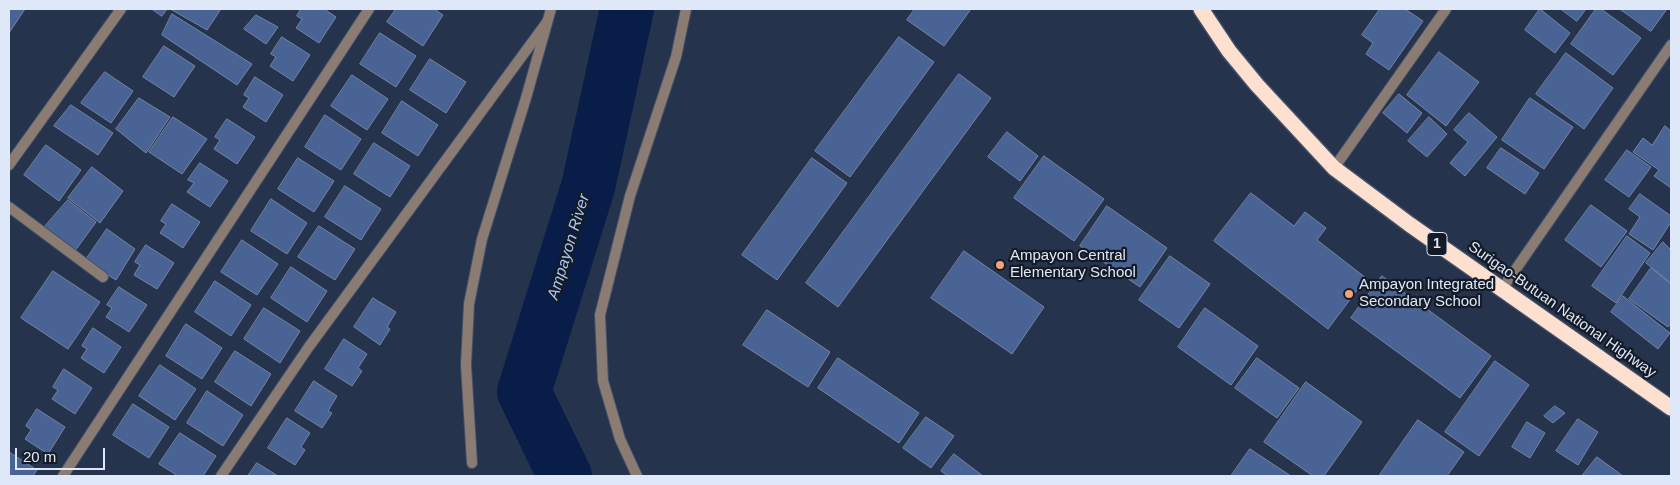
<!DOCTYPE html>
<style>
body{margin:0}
#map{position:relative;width:1680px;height:485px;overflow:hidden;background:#25334c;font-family:Arial,sans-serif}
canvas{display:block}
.frame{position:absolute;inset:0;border:10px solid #dfe8f9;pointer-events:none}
.scale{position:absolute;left:15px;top:448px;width:90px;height:22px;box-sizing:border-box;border:2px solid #dfe8f9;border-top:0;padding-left:6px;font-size:15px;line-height:18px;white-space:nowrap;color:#dfe8f9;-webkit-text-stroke:4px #141b26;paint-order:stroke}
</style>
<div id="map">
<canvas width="1680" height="485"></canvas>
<div class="frame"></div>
<div class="scale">20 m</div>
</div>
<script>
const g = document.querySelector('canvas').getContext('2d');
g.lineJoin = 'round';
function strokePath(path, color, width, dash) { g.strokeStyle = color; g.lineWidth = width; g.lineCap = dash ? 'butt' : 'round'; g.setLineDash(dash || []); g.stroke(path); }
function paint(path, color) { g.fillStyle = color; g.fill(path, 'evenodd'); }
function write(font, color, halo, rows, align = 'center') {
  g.font = font + ' Arial,sans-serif'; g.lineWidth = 4.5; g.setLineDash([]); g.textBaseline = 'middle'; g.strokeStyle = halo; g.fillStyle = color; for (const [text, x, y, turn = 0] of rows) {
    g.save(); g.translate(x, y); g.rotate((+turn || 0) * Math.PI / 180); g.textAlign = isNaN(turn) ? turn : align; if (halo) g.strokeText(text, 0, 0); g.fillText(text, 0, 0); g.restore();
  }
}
const river = new Path2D(`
 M565 476 524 392 588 187 627 9`);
const building = new Path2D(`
 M9 9H25L9 33Z
 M152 9H167L162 16Z
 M173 9H221L207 30 172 10Z
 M301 9H324L336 17 319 43 296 28 302 19 297 16Z
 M396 9H434L443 15 423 46 387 22Z
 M915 9H971L944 46 907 20Z
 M1380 9H1405L1423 21 1389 70 1366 54 1373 43 1362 35Z
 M1540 9 1570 33 1555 53 1525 30Z
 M1561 9H1586L1577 21Z
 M1596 9H1601L1641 38 1613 75 1571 44Z
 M1620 9H1667L1651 31Z
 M172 14 252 64 237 85 162 35Z
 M256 15 278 27 266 44 244 29Z
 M380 33 416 56 396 87 360 64Z
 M282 37 310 55 293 81 270 66 276 57 271 54Z
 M899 37 934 62 850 177 815 151Z
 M164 46 195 66 174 97 143 77Z
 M1439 52 1479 82 1446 126 1407 95Z
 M1566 53 1613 88 1584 129 1536 94Z
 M430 59 466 82 446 113 410 90Z
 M105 72 133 91 111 123 81 103Z
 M959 74 991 98 838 307 806 283Z
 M352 75 388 99 367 130 331 106Z
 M255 77 283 95 266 122 243 107 249 98 244 95Z
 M1399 94 1422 113 1407 133 1383 113Z
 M139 98 170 117 146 153 116 129Z
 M1530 98 1573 127 1544 169 1502 140Z
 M402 101 438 125 418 156 382 133Z
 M71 105 113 133 98 155 54 126Z
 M1469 113 1497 137 1465 176 1450 163 1468 142 1454 130Z
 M325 115 361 139 341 170 305 147Z
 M173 117 207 139 182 174 149 152Z
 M1429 117 1447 134 1427 157 1408 141Z
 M227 119 255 137 237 164 214 149 220 140 215 137Z
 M1665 126 1671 131V188L1654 176 1659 170 1633 152 1643 138 1652 145Z
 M1007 132 1038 156 1020 181 988 157Z
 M374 143 410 166 390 197 354 174Z
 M46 145 81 170 59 201 24 175Z
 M1501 148 1539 173 1525 194 1487 168Z
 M1627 150 1651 167 1629 197 1605 180Z
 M1044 156 1104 199 1074 241 1014 198Z
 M298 158 334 181 314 212 278 189Z
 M812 158 847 183 777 280 742 255Z
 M200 163 228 181 210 207 187 192 194 183 188 180Z
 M92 167 123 191 100 223 68 198Z
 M345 186 381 209 361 240 325 217Z
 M1251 193 1294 226 1305 212 1326 228 1317 240 1366 278 1328 329 1214 241Z
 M1640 194 1671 216V222L1653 250 1629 234 1640 217 1629 209Z
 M271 199 307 223 287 254 251 231Z
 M68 200 96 222 72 255 41 231Z
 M172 204 200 222 183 248 160 233 166 224 161 221Z
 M1591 205 1627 231 1601 267 1565 240Z
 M1107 206 1167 248 1140 287 1080 246Z
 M319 226 355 249 335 280 298 257Z
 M107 229 135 249 116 280 85 261Z
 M1627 236 1650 253 1616 303 1592 286Z
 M242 240 278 264 257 295 221 272Z
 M1663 242 1671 250V283L1646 263Z
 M146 245 174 263 157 289 134 275 140 265 135 262Z
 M964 251 1044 307 1012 354 931 298Z
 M1170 256 1210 284 1179 328 1139 300Z
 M291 267 327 291 307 322 271 298Z
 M1651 268 1671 284V323L1668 327 1629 299Z
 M53 271 100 302 68 349 21 318Z
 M1382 276 1491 356 1460 398 1351 318Z
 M215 281 251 305 231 336 195 312Z
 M119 287 147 305 129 332 106 317 112 308 107 305Z
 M1623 296 1670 333 1658 349 1611 312Z
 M373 298 396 312 387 327 390 329 380 345 354 327Z
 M264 308 300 331 280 363 244 339Z
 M1205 308 1258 346 1231 385 1178 347Z
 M767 310 830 352 808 387 743 345Z
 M186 324 222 348 202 379 166 356Z
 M93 328 121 347 104 373 81 358 87 349 82 346Z
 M344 339 367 354 358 368 362 371 352 386 325 369Z
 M235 351 271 374 251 406 215 382Z
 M838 358 919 413 899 443 818 388Z
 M1257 358 1299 388 1277 418 1235 388Z
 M1495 361 1529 385 1479 456 1445 432Z
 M160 365 196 389 175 420 139 396Z
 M64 369 92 388 75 414 52 399 58 390 53 387Z
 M314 381 337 396 328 411 332 413 322 428 295 411Z
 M1306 382 1362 422 1324 476H1313L1264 442Z
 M207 391 243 415 223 446 187 423Z
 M133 404 169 427 149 458 113 435Z
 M1555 406 1565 413 1553 423 1544 416Z
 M37 409 65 427 48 454 25 439 31 430 26 426Z
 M926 417 954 436 931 468 903 448Z
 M287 418 310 433 301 447 305 450 295 465 268 448Z
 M1578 419 1598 432 1578 465 1556 451Z
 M1418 420 1464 452 1447 476H1379Z
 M1527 422 1545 433 1530 458 1512 447Z
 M180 433 216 456 203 476H178L159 464Z
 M1250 449 1291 476H1231Z
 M9 452 37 470 33 476H9Z
 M954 454 983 476H948L941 471Z
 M1597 457 1623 476H1582Z
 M257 463 278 476H248Z`);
const lane = new Path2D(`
 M63 476 369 9
 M221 476 308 348 547 22`);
const street = new Path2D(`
 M9 165 121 9
 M1334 168 1446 9
 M9 207 103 277
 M1502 289 1671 45
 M472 463 466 365 469 304 482 239 526 98 551 9
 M637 476 620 439 603 381 600 315 630 196 676 57 686 9`);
const highway = new Path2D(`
 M1201 9 1229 51 1257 85 1334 168 1409 224 1671 408`);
const markers = [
 [1000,265,5,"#f0a278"],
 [1349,294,5,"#f0a278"]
];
const shields = [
 [1437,244,20]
];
const shieldNames = [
 ["1",1437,244]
];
const poiNames = [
 ["Ampayon Central",1010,256],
 ["Elementary School",1010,273],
 ["Ampayon Integrated",1359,285],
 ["Secondary School",1359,302]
];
const streetNames = [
 ["Surigao-Butuan National Highway",1562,310,35]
];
const waterNames = [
 ["Ampayon River",569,247,-73]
];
strokePath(river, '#081e49', 54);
paint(building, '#486394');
strokePath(building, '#7585a3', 1);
strokePath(lane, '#435068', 12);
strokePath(street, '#435068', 12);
strokePath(highway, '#435068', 18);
strokePath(lane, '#8a7b73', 10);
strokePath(street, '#8a7b73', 10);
strokePath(highway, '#fee0d0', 15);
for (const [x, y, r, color] of markers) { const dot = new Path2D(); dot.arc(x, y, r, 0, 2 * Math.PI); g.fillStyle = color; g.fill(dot); strokePath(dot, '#141b26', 2); }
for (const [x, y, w] of shields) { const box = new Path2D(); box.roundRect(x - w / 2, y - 11.5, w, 23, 4); g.fillStyle = '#141b26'; g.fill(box); strokePath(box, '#dfe8f9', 1); }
write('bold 14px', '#dfe8f9', null, shieldNames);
write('15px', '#dfe8f9', '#141b26', poiNames, 'left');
write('15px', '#dfe8f9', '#141b26', streetNames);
write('italic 16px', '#acc5f2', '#141b26', waterNames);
</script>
